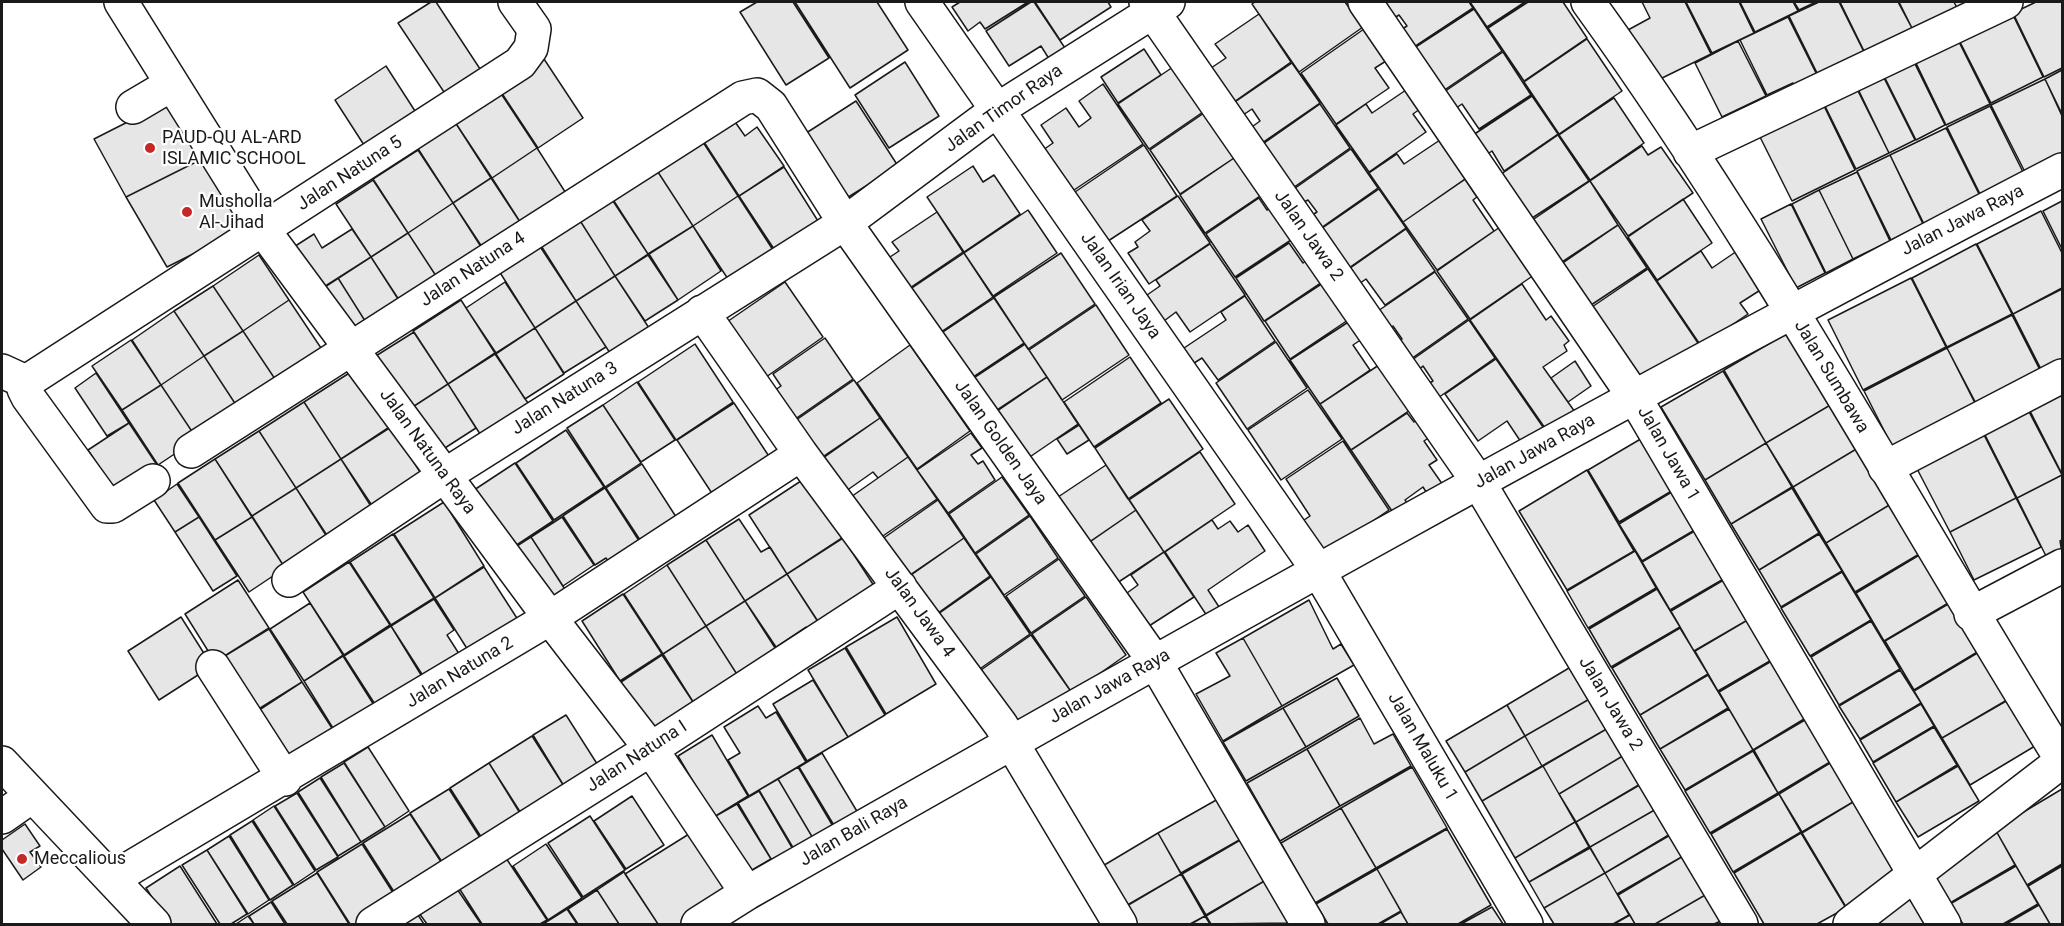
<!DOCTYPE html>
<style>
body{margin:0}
#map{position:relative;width:2064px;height:926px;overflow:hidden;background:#fff;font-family:Roboto,sans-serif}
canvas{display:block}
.frame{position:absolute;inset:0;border:3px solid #1a1a1a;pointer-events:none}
</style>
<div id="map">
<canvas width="2064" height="926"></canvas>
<div class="frame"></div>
</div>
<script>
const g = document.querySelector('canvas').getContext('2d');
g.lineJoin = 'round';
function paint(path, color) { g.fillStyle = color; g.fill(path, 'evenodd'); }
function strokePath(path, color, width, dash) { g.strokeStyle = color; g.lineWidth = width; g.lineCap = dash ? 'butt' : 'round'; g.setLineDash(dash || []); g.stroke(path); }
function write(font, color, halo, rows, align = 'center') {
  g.font = font + ' Roboto,sans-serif'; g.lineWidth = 4.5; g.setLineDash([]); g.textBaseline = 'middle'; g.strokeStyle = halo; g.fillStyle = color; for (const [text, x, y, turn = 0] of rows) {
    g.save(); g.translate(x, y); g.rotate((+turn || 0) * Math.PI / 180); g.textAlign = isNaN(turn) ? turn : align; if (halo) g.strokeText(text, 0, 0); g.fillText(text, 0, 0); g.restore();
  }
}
const building = new Path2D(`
 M431 2H436L484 75 448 98 398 23Z
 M757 2H793L829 58 786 85 740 12Z
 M795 2H877L908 50 850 88Z
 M960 2H1028L985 29 980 22 968 31 952 7Z
 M1031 2H1034L1067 51 1051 62 1041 46 1009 66 986 31Z
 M1035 2H1108L1111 7 1060 40Z
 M1255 2H1345L1363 27 1299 72 1252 4Z
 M1379 2H1469L1473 8 1411 49 1399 31 1407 26 1399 15 1391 20Z
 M1470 2H1525L1487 27Z
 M1528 2H1563L1587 38 1524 81 1488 28Z
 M1642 2H1685L1711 54 1654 82 1628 30 1650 18Z
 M1686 2H1739L1754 33 1712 53Z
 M1740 2H1793L1798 11 1755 32Z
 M1794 2H1816L1799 10Z
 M1819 2H1839L1868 60 1822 83 1789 16Z
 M1840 2H1898L1914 32 1866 55Z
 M1899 2H1954L1958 10 1914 32Z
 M1954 2H1990L1961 16Z
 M2036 2H2062V68L2044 77 2013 13Z
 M1474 9 1502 51 1440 93 1411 50Z
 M2012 13 2043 77 1991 103 1959 40Z
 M1259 14 1291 62 1231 104 1208 70 1226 58 1215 44Z
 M1788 17 1821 83 1799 94 1793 83 1767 95 1740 40Z
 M1364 29 1386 61 1375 68 1389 88 1336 124 1301 73Z
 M1587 39 1622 91 1559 134 1524 82Z
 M1958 40 1990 104 1946 125 1915 61Z
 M1738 41 1766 96 1722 117 1695 63Z
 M1144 49 1161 75 1118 103 1101 77Z
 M1503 52 1531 95 1479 129 1462 104 1452 111 1441 94Z
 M544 59 583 118 538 148 499 89Z
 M905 62 939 116 889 148 855 95Z
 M1914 62 1945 125 1916 140 1884 76Z
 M1292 63 1320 103 1259 145 1249 129 1260 121 1252 109 1240 117 1232 104Z
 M386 66 415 111 364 145 335 100Z
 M1173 67 1203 112 1149 149 1118 104Z
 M2062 70V114L2045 79Z
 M1883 76 1915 140 1889 153 1858 89Z
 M2045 79 2062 116V156L2026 174 1991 105Z
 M1103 84 1143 144 1071 192 1043 150 1053 143 1041 125 1066 108 1079 127 1091 118 1079 101Z
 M498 89 537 148 492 178 453 119Z
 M1857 89 1889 153 1856 169 1825 106Z
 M1406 90 1420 109 1413 114 1426 132 1369 172 1336 125 1366 104 1372 113Z
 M1532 96 1558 134 1504 171 1492 151 1483 157 1470 137Z
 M1614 98 1644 143 1590 180 1559 135Z
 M171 100 206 157 126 197 94 139Z
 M856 101 898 166 842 201 800 137Z
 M1320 104 1350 148 1290 190 1260 146Z
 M1824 106 1855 170 1792 201 1760 137Z
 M1990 106 2024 174 1981 196 1947 127Z
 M1207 111 1237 156 1180 194 1150 150Z
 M453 119 491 178 453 203 415 144Z
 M733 119 745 136 757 127 784 166 739 196 702 139Z
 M1946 128 1980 196 1924 224 1890 155Z
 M1558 135 1589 181 1526 222 1497 177Z
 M701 139 738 196 693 226 656 169Z
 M1440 140 1467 178 1403 222 1369 173 1397 154 1404 164Z
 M1144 145 1177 196 1105 243 1072 194Z
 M1642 146 1648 155 1661 147 1693 193 1628 236 1590 181Z
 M537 148 569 198 524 228 492 178Z
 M1351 149 1378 188 1318 230 1309 217 1317 212 1308 200 1300 204 1291 191Z
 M418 150 453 203 408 233 373 179Z
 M1890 155 1923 224 1891 240 1857 171Z
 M1237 156 1263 194 1205 233 1180 195Z
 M206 157 247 227 167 267 126 197Z
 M973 166 983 182 994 175 1020 214 964 252 927 197Z
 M784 167 818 221 774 249 739 196Z
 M656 169 693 226 648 254 612 198Z
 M1857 172 1890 241 1853 259 1819 190Z
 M491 178 524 228 486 253 453 203Z
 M1465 179 1477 197 1473 200 1494 231 1437 270 1403 222Z
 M373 180 408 233 371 257 336 204Z
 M1590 181 1618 225 1556 266 1528 223Z
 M1379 189 1406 228 1346 270 1318 231Z
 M1819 190 1853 259 1826 273 1792 204Z
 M738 196 773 250 728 279 693 226Z
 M1178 196 1210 243 1149 284 1128 253 1138 247 1135 242 1150 231 1142 220Z
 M611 198 648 254 615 276 579 219Z
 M1259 198 1267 210 1273 207 1294 238 1235 277 1206 234Z
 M1683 199 1712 243 1657 280 1628 237Z
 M2062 201V249L2043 211Z
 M453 203 485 253 440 282 408 233Z
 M1791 204 1825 273 1796 288 1761 219Z
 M1028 210 1057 253 993 296 964 253Z
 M2041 211 2062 253V288L2013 314 1977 244Z
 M937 212 963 252 898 296 878 265 899 251 892 242Z
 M579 219 615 276 576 301 540 244Z
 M1618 225 1647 268 1585 309 1557 267Z
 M693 226 721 271 678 300 649 254Z
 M1500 227 1534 275 1470 319 1437 271Z
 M352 229 371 257 314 294 286 252 314 234 322 248Z
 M1406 229 1435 271 1385 305 1366 279 1356 286 1346 271Z
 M408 233 440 282 403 306 371 257Z
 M1289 243 1303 263 1310 258 1325 280 1264 321 1236 278Z
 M1210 244 1245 295 1190 332 1176 312 1164 321 1147 295 1160 286 1156 280Z
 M1976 244 2012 314 1947 347 1912 278Z
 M539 245 576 301 535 328 499 271Z
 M1701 251 1712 268 1737 251 1762 289 1740 303 1748 314 1701 346 1657 281Z
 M964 253 993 297 935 336 906 292Z
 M1061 253 1095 304 1028 349 994 297Z
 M259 255 289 300 243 331 213 286Z
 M648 255 678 300 645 321 615 276Z
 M371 257 400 302 367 324 338 278Z
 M1648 269 1700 346 1638 388 1586 311Z
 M1435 272 1468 319 1408 361 1395 343 1402 339 1393 326 1387 331 1375 313Z
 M615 276 649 328 610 353 576 301Z
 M338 278 367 324 349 336 319 290Z
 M1911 278 1946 347 1863 390 1828 320Z
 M1326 281 1351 318 1290 359 1265 321Z
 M505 282 535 328 496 353 466 308Z
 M785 282 823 337 759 382 721 326Z
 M1522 284 1546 320 1551 316 1569 341 1564 345 1567 351 1543 367 1575 412 1547 431 1470 320Z
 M213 286 243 331 204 356 174 311Z
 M2062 289V369L2045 377 2013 314Z
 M1245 296 1275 341 1218 380 1202 358 1191 365 1181 350 1226 320 1221 312Z
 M994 298 1024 343 967 381 937 336Z
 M289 300 325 354 279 385 243 331Z
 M461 300 495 353 448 384 413 331Z
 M576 301 606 347 564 373 535 328Z
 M1096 305 1129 355 1062 400 1029 350Z
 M174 311 204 356 161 385 132 340Z
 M2012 315 2044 378 1980 411 1947 348Z
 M1353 319 1365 337 1353 345 1370 370 1320 404 1290 360Z
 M1469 320 1495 358 1435 400 1425 386 1433 381 1423 366 1416 372 1409 362Z
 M535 328 564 374 525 399 496 354Z
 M243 331 279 385 240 411 204 356Z
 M414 332 448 384 405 412 371 359Z
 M1789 332 1832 404 1766 443 1724 370Z
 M825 338 853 379 788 424 768 395 781 386 773 374Z
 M131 340 161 385 122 410 92 366Z
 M1276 342 1307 388 1247 429 1216 383Z
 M695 344 733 402 676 440 638 382Z
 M1025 344 1047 377 988 416 966 383Z
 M910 345 970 431 917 469 857 383Z
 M1947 348 1979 411 1896 454 1864 391Z
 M495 354 530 406 482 437 448 384Z
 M204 356 240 411 197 439 161 385Z
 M1130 357 1161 403 1094 447 1064 402Z
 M1496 359 1543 427 1521 442 1507 421 1478 441 1445 394Z
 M1385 361 1416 406 1351 450 1320 404Z
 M1575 361 1591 386 1568 402 1551 378Z
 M354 370 391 426 341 459 304 402Z
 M1723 371 1766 443 1705 480 1661 407Z
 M96 373 129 423 107 436 75 388Z
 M1047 377 1078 424 1021 463 990 416Z
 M854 380 880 418 815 462 789 425Z
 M637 382 675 440 641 462 603 405Z
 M448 384 476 428 434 455 405 412Z
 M161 385 197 439 158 465 122 410Z
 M1308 390 1342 439 1281 480 1248 430Z
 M2062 390V474L2028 407Z
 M1169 399 1203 449 1128 499 1095 448Z
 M304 402 341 459 296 488 259 431Z
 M734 403 774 464 717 501 677 440Z
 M1832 404 1858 448 1793 487 1766 443Z
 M603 405 641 463 605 487 567 428Z
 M2027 408 2062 475 2017 498 1983 431Z
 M1407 413 1414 422 1424 415 1436 433 1424 441 1437 460 1429 465 1443 485 1428 495 1423 487 1405 500 1410 507 1396 517 1351 450Z
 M880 418 908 457 878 478 873 472 839 496 816 463Z
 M129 423 157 465 116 492 88 450Z
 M1079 425 1089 440 1067 454 1057 439Z
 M391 427 424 478 375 510 341 459Z
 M566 430 604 487 554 520 516 463Z
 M259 431 296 488 252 516 215 459Z
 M1982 431 2016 498 1950 532 1915 465Z
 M971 433 982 448 971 455 978 464 983 461 995 480 948 513 917 470Z
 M1644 437 1675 489 1619 522 1588 470Z
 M1343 441 1389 510 1323 555 1301 522 1310 516 1286 479Z
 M1766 443 1792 487 1731 524 1705 480Z
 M1858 448 1891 504 1826 543 1793 487Z
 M1200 452 1235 504 1164 552 1129 500Z
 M908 457 937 499 877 540 848 499Z
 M215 459 252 517 215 540 178 483Z
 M341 459 374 511 330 540 296 488Z
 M515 463 553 521 509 550 471 492Z
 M642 464 680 523 644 546 606 488Z
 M1106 465 1136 510 1082 547 1052 501Z
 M1587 470 1634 551 1567 590 1519 511Z
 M2062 475V540L2060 541 2062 553 2048 560 2017 498Z
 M1002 477 1029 515 975 553 949 514Z
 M804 479 842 538 787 574 749 515Z
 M177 484 199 517 175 532 154 500Z
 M296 488 329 540 285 568 252 516Z
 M605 488 643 547 612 567 606 558 595 565 563 516Z
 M1792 488 1819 533 1759 570 1731 524Z
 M1675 490 1698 528 1642 561 1619 524Z
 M2016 498 2041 547 1974 580 1950 532Z
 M938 500 964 538 904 579 878 542Z
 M444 502 484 566 435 598 394 534Z
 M1891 504 1921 553 1855 592 1826 543Z
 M1136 510 1164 552 1111 587 1084 546Z
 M1030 516 1058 558 1004 595 976 554Z
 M199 517 237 576 213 591 175 532Z
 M252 517 285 568 249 592 215 540Z
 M562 517 594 565 563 586 531 537Z
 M739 519 761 552 770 547 787 574 745 601 706 540Z
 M1212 520 1218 529 1230 521 1238 532 1248 525 1265 551 1208 590 1221 610 1209 619 1165 552Z
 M1698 529 1727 577 1670 610 1642 562Z
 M393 534 434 598 391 625 350 562Z
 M1819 534 1842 571 1781 607 1759 570Z
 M531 537 568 594 547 607 509 551Z
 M843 538 878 592 822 628 787 574Z
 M964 538 990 576 931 618 904 580Z
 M706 540 745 601 706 626 667 565Z
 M1635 551 1656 588 1588 628 1567 591Z
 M1164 552 1194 597 1149 626 1127 593 1138 585 1131 575Z
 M1921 554 1950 602 1884 641 1856 593Z
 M1059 559 1085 596 1031 633 1006 596Z
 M349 562 390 625 344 655 303 592Z
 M667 565 706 626 663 654 624 594Z
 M484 567 522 626 473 658 435 598Z
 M1842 572 1871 620 1810 656 1781 608Z
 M787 574 823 629 812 636 806 627 776 647 745 601Z
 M991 577 1030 634 971 675 931 619Z
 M1727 578 1751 618 1694 651 1671 611Z
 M238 580 269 628 215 662 185 614Z
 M1657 589 1680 627 1611 667 1589 629Z
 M623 594 662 654 620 681 582 621Z
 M1086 597 1126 655 1072 693 1032 634Z
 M434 599 454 630 447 635 463 660 427 682 391 626Z
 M1309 600 1333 649 1341 644 1354 665 1282 706 1243 638Z
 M745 601 779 654 740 679 706 626Z
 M310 603 343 655 304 681 270 629Z
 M1950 603 1979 651 1914 690 1885 641Z
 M181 617 212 666 159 700 128 651Z
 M897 617 936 684 886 714 846 647Z
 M1751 618 1775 658 1718 691 1695 651Z
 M1871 621 1900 669 1839 705 1811 657Z
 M391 626 426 683 380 712 344 656Z
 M706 626 740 679 697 708 663 654Z
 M1680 628 1708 674 1640 715 1612 668Z
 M269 629 302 682 249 715 215 662Z
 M1031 635 1072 693 1012 735 971 677Z
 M1243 638 1282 706 1223 741 1196 694 1230 676 1216 653Z
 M845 648 885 715 848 737 808 670Z
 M1979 652 2007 700 1942 738 1914 691Z
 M662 655 697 708 655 734 621 682Z
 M343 656 379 713 339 738 304 681Z
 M1775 659 1809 716 1753 750 1719 692Z
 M1574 665 1593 697 1525 736 1507 705Z
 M1900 670 1921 703 1860 739 1839 706Z
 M1708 675 1728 708 1660 749 1640 715Z
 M1337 678 1359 716 1306 747 1283 708Z
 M813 680 848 737 807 761 773 704Z
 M302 682 339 739 286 772 250 716Z
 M1593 697 1610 727 1542 766 1525 736Z
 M2008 700 2035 746 1970 785 1942 738Z
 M1921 704 1934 726 1873 762 1860 740Z
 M1507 705 1525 736 1465 772 1446 741Z
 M758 706 766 718 776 712 806 762 749 796 728 760 740 753 724 727Z
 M1283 708 1306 747 1246 781 1223 742Z
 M1729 709 1753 750 1685 790 1660 749Z
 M566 715 601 770 567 791 533 735Z
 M1810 717 1835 759 1778 793 1754 750Z
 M1360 718 1374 744 1393 734 1411 766 1340 806 1307 749Z
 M1610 727 1626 754 1559 794 1543 766Z
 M1934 727 1957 765 1896 802 1873 763Z
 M712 735 748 796 714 817 678 756Z
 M532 736 567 791 524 818 489 763Z
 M1525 736 1542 766 1482 801 1465 772Z
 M368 747 409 811 385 827 344 762Z
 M1307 749 1340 806 1280 841 1247 783Z
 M1753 751 1778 793 1710 833 1685 791Z
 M822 753 858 813 835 827 799 767Z
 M1626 754 1642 783 1576 822 1559 794Z
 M1835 760 1858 799 1802 832 1779 794Z
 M344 763 385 827 361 842 321 777Z
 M489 763 523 818 485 843 450 788Z
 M1543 766 1575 822 1515 858 1482 801Z
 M1958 766 1979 801 1918 837 1896 802Z
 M798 767 834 828 814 840 778 779Z
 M1412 767 1447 828 1376 868 1341 808Z
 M320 778 361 842 338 856 298 792Z
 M778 779 814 840 795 851 759 790Z
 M1643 783 1658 808 1590 847 1576 822Z
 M449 789 484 844 446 868 410 813Z
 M2062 789V864L2027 885 1995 829Z
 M759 791 794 851 774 864 738 803Z
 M297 793 338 857 316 870 275 806Z
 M1779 794 1801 832 1733 872 1711 834Z
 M632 796 664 845 626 869 594 821Z
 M1218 799 1241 839 1181 873 1158 833Z
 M1858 799 1902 874 1846 907 1802 833Z
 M737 804 771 859 747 873 714 817Z
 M274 806 315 871 294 885 253 820Z
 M1341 808 1376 868 1315 903 1281 843Z
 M1658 808 1672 833 1605 873 1590 847Z
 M410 814 445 868 398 898 363 843Z
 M590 816 625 870 583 897 548 843Z
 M252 821 293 885 270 900 230 835Z
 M1575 822 1589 847 1529 882 1515 858Z
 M25 824 40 846 30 852 41 867 23 880 2 849V840Z
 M1447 829 1491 905 1458 924H1408L1377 869Z
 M1995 829 2015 865 1950 903 1929 867Z
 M1158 833 1181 874 1124 907 1101 867Z
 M1801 833 1846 908 1817 924H1764L1734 873Z
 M689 834 729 896 683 924H658L625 874Z
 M1672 834 1685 855 1617 894 1605 873Z
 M229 836 269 900 248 914 207 850Z
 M1242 839 1266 880 1206 915 1182 874Z
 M362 844 397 899 357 924H350L317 872Z
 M546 844 582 898 548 920 513 866Z
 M1590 848 1605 873 1544 908 1529 882Z
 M207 850 247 914 231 924H220L182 865Z
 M1685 855 1707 894 1655 924H1635L1618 895Z
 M506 858 547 920 540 924H482L459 888Z
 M180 866 217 924H169L146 888Z
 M2016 866 2038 904 2003 924H1963L1950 904Z
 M2062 866V924H2050L2028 886Z
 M1377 869 1401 911 1378 924H1328L1316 904Z
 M624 872 658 924H619L597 890Z
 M317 873 349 924H287L272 901Z
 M1605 873 1629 915 1613 924H1554L1544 908Z
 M1181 874 1205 916 1190 924H1135L1125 907Z
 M1266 880 1291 923 1211 924 1206 916Z
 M457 889 481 924H427L419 913Z
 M597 890 619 924H578L568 909Z
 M1915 893 1935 924H1863Z
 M1707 894 1723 920 1714 924H1655Z
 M271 902 285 924H254L249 916Z
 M2039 905 2050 924H2006Z
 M1492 907 1503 924H1461Z
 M567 909 577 924H543Z
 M1401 912 1408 924H1380Z
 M418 915 424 924H403Z
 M1630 915 1635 924H1614Z
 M248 916 254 924H236Z
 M1205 916 1210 924H1191Z`);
const minor = new Path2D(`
 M121 2 264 231 550 618 651 749 747 893
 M922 2 1318 570 1526 924
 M1146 2 1479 483 1741 924
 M1365 2 1635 398 1944 924
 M1588 2C1762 243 1905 507 2062 760
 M133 107 172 84
 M1690 152 2006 2
 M702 312 801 454 1001 725 1120 924
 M2 371 26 382
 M26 382 520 63 531 48 534 29 515 2
 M26 382 24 389 28 397 107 506H113L153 481
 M191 451 743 98 757 95 771 106 845 223 1155 662 1308 924
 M1885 468 2062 376
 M289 580 444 476 845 223 997 110 1168 2
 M1971 614 2062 566
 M213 667 285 779
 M2 763 154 924
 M2 817 32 796
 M112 879 550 618 801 454
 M373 924 651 749 900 587
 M698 924 747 893C1182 645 1618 400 2062 170
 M1850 924 2062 761`);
const markers = [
 [150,148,6,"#c62828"],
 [187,212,6,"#c62828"],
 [22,859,6,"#c62828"]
];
const streetNames = [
 ["Jalan Timor Raya",1004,109,-35],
 ["Jalan Natuna 5",350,174,-33],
 ["Jalan Jawa Raya",1963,221,-27],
 ["Jalan Jawa 2",1308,236,55],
 ["Jalan Natuna 4",473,270,-33],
 ["Jalan Irian Jaya",1120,286,55],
 ["Jalan Sumbawa",1831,377,59],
 ["Jalan Natuna 3",565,399,-32],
 ["Jalan Golden Jaya",1000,443,55],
 ["Jalan Natuna Raya",427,452,54],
 ["Jalan Jawa Raya",1535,452,-29],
 ["Jalan Jawa 1",1668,454,60],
 ["Jalan Jawa 4",919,613,54],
 ["Jalan Natuna 2",460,673,-31],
 ["Jalan Jawa Raya",1110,687,-29],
 ["Jalan Jawa 2",1610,704,59],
 ["Jalan Maluku 1",1422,747,60],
 ["Jalan Natuna I",637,757,-33],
 ["Jalan Bali Raya",854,832,-30]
];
const poiNames = [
 ["PAUD-QU AL-ARD",162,138],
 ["ISLAMIC SCHOOL",162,159],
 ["Musholla",199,202],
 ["Al-Jihad",199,223],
 ["Meccalious",34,859]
];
paint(building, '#e6e6e6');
strokePath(building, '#1a1a1a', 1.5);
strokePath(minor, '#1a1a1a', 36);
strokePath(minor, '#fff', 33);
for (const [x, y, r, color] of markers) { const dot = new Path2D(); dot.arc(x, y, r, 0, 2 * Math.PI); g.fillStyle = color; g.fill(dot); strokePath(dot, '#fff', 2); }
write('18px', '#1a1a1a', '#fff', streetNames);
write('18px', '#1a1a1a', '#fff', poiNames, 'left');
</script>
